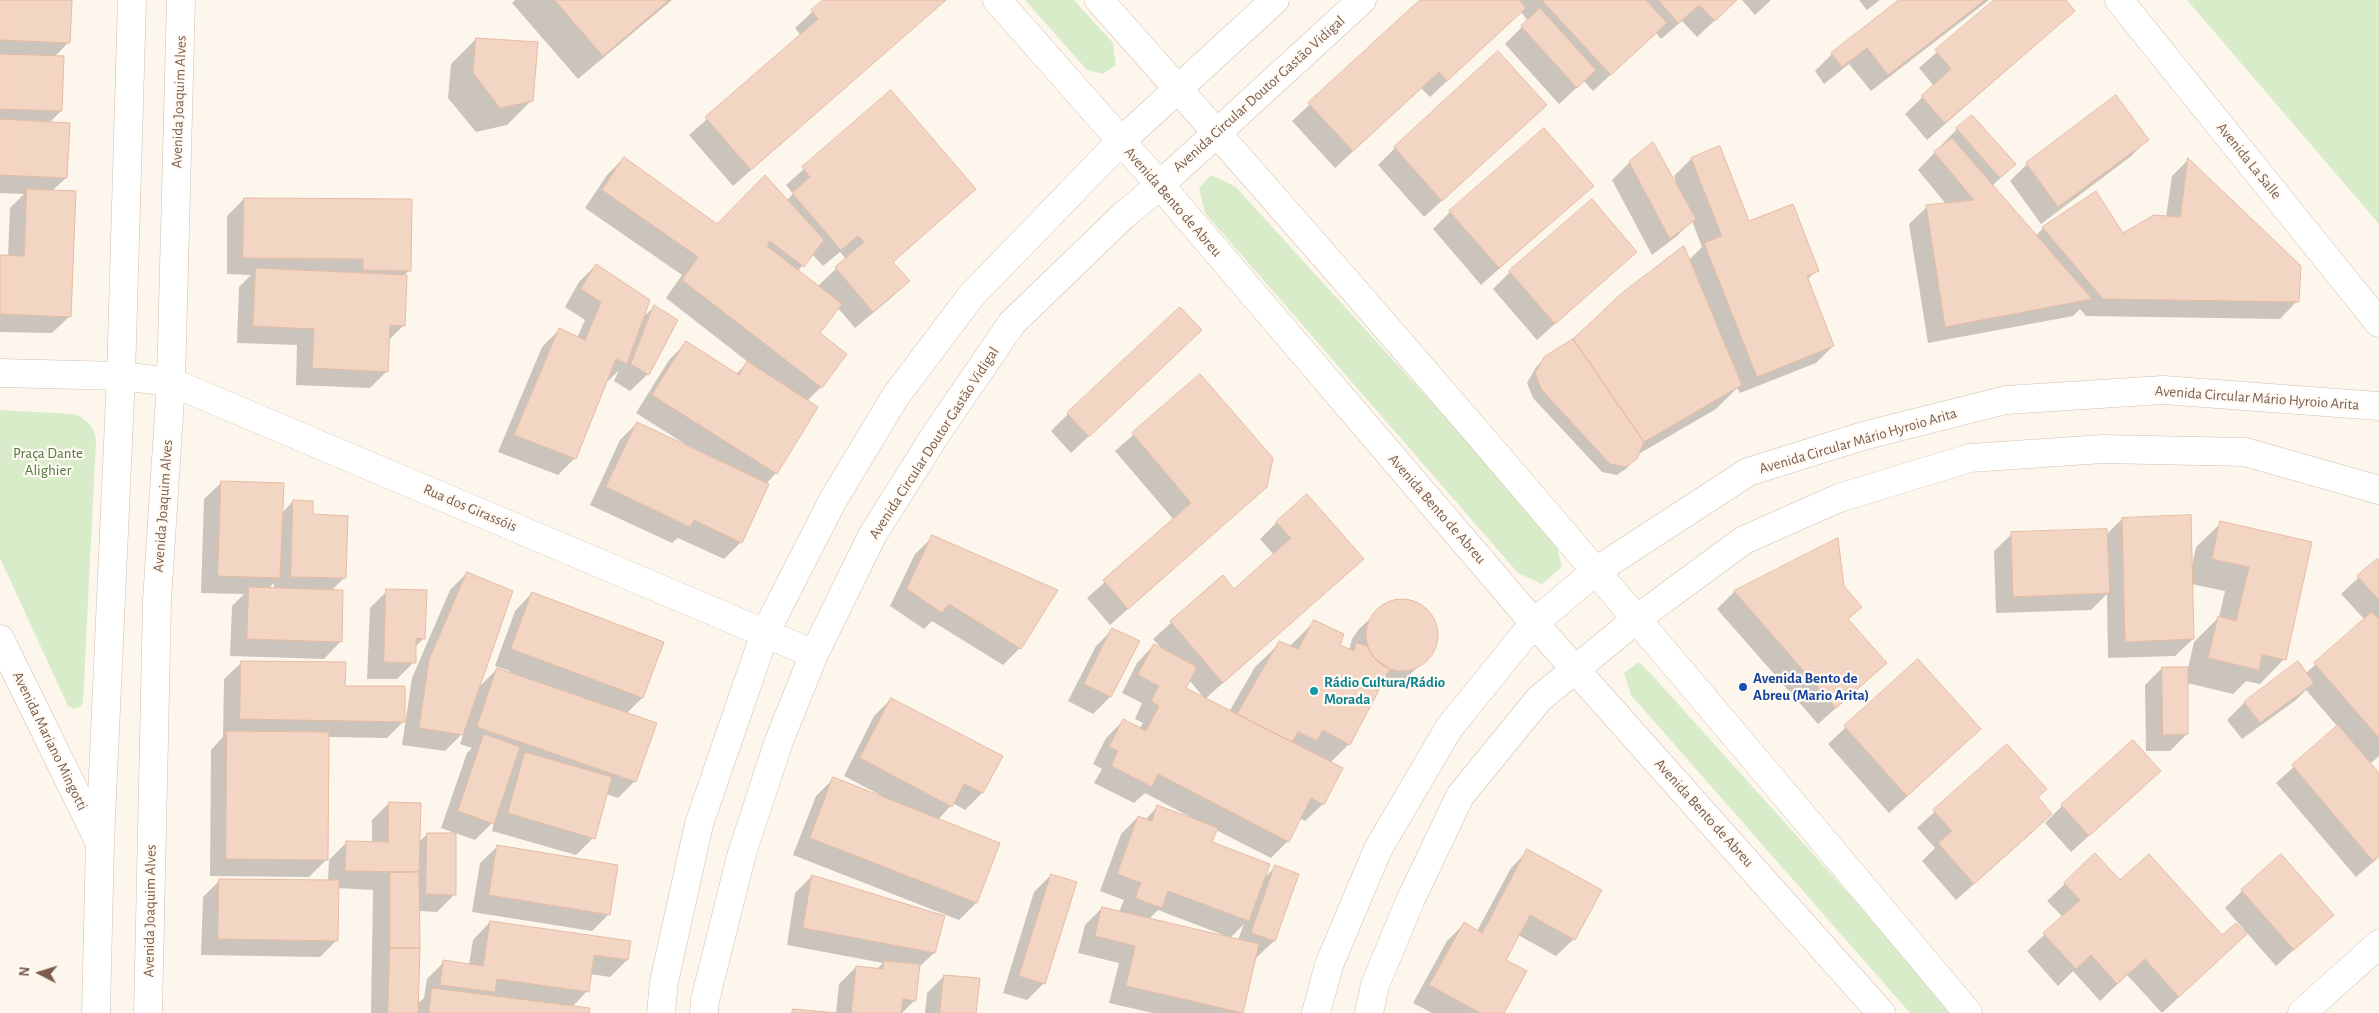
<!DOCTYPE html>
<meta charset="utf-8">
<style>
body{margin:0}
#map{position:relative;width:2379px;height:1013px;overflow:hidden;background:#fdf6ec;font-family:"Alegreya Sans",sans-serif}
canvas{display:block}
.north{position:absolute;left:15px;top:948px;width:50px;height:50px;-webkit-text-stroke:4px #fffaf3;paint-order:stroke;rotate:275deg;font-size:14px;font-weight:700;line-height:20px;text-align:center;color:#7a5c4d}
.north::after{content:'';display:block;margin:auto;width:18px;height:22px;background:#7a5c4d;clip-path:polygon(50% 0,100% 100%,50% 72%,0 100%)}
</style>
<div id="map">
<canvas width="2379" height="1013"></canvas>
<div class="north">N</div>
</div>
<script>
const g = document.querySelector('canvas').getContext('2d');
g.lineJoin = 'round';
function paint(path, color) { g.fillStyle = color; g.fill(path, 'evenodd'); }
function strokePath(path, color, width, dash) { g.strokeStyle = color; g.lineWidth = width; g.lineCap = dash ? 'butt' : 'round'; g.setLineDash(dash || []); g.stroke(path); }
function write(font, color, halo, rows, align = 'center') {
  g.font = font + ' "Alegreya Sans",sans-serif'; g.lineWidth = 4.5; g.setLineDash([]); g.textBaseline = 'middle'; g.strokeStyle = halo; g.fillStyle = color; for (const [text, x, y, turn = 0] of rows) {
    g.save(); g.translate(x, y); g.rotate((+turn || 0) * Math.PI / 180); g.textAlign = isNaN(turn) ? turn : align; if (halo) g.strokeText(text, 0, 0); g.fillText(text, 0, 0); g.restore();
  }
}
const green = new Path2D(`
 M1025 0H1074L1113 43 1116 65 1103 74 1087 70Z
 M2187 0H2379V224Z
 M1211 175 1235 186 1554 537 1562 567 1542 584 1518 573 1205 213 1199 188Z
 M0 410 74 414C86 418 94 427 96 440L83 702 80 707 74 709 68 706 0 558Z
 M1639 662 1653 676 1956 1013H1910L1631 695 1624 673Z`);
const shadow = new Path2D(`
 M0 0H70L69 42 54 57 61 111 49 123 66 178 52 191 70 316 52 333 0 332V256H8L10 208 24 194 0 193Z
 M515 0H672L578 79 512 3Z
 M825 0H945L733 186 689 135 801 36 795 28Z
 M1422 0H1737L1697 37 1682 21 1661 39 1656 33 1593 91 1584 81 1559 104 1505 44 1528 21 1521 12 1430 97 1421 88 1335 168 1292 121Z
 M1742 0H1771L1755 15Z
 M1859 0H1880L1867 10Z
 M1901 0H1989L1871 91 1849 64 1824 84 1815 71 1832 54Z
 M1996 0H2064L2074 11 1927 140 1905 114 1934 86 1919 68Z
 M476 39 532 100 507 125 476 132 448 98 451 64Z
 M891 91 974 189 892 263 908 281 891 298 855 328 838 308 819 333 846 354 821 387 807 401 776 473 766 484 741 542 724 559 678 538 672 543 590 505 620 440 637 423 684 445 685 444 636 413 669 360 686 343 736 374 748 362 666 298 682 275 585 208 607 175 624 158 717 225 787 200 793 194 786 185ZM840 252 846 259 818 286 798 271 812 254 823 266Z
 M1528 122 1424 217 1378 165 1395 148Z
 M1957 129 2015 164 1992 186 2036 236 2043 228 2096 192 2123 234 2166 217 2172 176 2188 160 2297 301 2280 319 2086 316 2080 309 2073 316 1928 343 1909 224 1927 207 1946 204 1918 170Z
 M2147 140 2130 157 2041 224 2010 181 2027 164Z
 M1691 159 1748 223 1817 270 1807 280 1833 346 1816 363 1740 393 1737 388 1716 409 1637 455 1627 468 1617 475 1602 472 1533 398 1527 383 1536 367 1545 358 1689 260 1702 247 1692 221 1677 236 1652 255 1612 180 1629 163 1678 189 1674 176Z
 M1592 186 1481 285 1433 229 1450 212Z
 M244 199 410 270 403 276 404 325 388 341 387 371 370 388 296 385 297 345 237 343 239 287 251 275 227 274V216Z
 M1635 252 1537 340 1493 289 1510 272Z
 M596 265 641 319 654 307 677 321 648 374 630 391 614 381 619 370 608 381 606 380 575 458 558 475 498 452 542 347 559 330 577 338 585 320 565 307 579 282Z
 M1183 347 1071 453 1051 431 1068 414Z
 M1200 376 1266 486 1110 625 1087 598 1174 520 1115 451Z
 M222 482 282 513 293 501 312 516 344 578 331 591 341 641 324 659 230 656 232 606 244 594 201 593 204 499ZM274 583V589H268Z
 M2122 519 2192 566 2196 547 2221 523 2310 543 2284 659 2260 684 2246 681 2233 694 2187 683V734L2170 751H2146L2145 685 2162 668H2188L2194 642 2219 617 2225 591 2191 584 2193 639 2175 656 2108 658 2107 594 2091 610 1996 613 1994 551 2012 534 2106 535Z
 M1277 522 1362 559 1205 699 1189 680 1184 689 1229 712 1255 667 1280 643 1289 647 1314 622 1339 645 1349 650 1352 639 1359 629 1386 604 1397 600H1409L1428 611 1437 631V643L1432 653 1398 686 1379 687 1349 744 1330 763 1341 769 1323 804 1305 821 1299 818 1288 841 1271 858 1216 830 1210 843 1263 879 1276 866 1298 875 1274 941 1256 958 1255 957 1242 1013H1153L1109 1003 1119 963 1078 953 1085 925 1102 908 1119 912 1124 900 1100 891 1121 834 1138 817 1145 820 1158 806 1191 819 1192 818 1145 793 1134 803 1094 783 1102 769 1093 764 1106 738 1123 721 1139 729 1143 723 1135 719 1142 703 1122 693 1137 663 1154 645 1162 649 1153 639 1223 576 1234 591 1274 555 1260 539ZM1158 910 1226 936 1225 937 1149 919ZM1244 924 1238 940 1230 938Z
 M933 537 1020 648 1003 665 932 621 924 629 890 606 915 554Z
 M1837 540 1847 620 1868 680 1818 724 1717 609 1734 592Z
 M2377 560 2379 562V756L2370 764 2379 774V857L2356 877 2276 783 2338 727 2306 690 2296 700 2242 739 2227 720 2244 703 2298 662 2306 673 2365 620 2341 594Z
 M467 573 478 688 497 669 509 674 510 671 495 666 515 611 532 593 663 643 642 698 626 714 635 781 618 798 606 794 593 838 576 855 492 831 494 821 475 840 441 828 467 753 472 748 460 744 464 732 445 751 402 745 412 678 450 590Z
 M387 591 424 638 415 647 414 662 397 679H367L370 608Z
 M1113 629 1138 642 1110 697 1093 714 1068 701 1096 646Z
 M1918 660 1962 746 1889 813 1828 744Z
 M242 662 344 687 404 721 387 738 328 737 327 859 309 877 210 876 211 750 223 737 224 679Z
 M891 699 1001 757 982 793 965 810 953 803 938 820 999 844 976 903 959 920 793 855 816 796 833 779 881 798 882 796 844 776 874 716Z
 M2007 745 2034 831 1956 900 1922 861 1935 848 1917 828Z
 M2142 788 2071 852 2045 823 2062 806Z
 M389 803 419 842 427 834 455 894 437 912 419 911 417 1004 424 998 427 979 444 962 469 965 473 940 490 922 627 960 610 977 590 974 587 991 572 1007 588 1013H371L373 890 337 888V940L320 957 201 955 203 897 220 880 328 881 329 860 346 843H372V820Z
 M498 846 609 914 592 931 472 912 480 863Z
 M1528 851 1600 891 1574 939 1556 956 1518 935 1505 960 1503 1013H1432L1413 1003 1447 941 1464 924 1477 931 1511 868Z
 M2095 855 2120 882 2228 951 2162 1013 2127 975 2100 1001 2073 971 2058 986 2027 951 2063 917 2047 901Z
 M1051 875 1044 983 1027 1000 1003 993 1034 892Z
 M812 876 934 953 918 968 915 1000 902 1013H836L839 984 856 967 877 969 883 963 787 945 795 893Z
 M2242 891 2332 915 2276 966 2225 908Z
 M944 976 975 1013H925L927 993Z`);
const building = new Path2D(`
 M0 0H72L70 43 0 40Z
 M555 0H669L603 56Z
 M823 0H946L751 170 705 117 818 19 811 10Z
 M1420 0H1519L1526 8 1447 81 1439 72 1353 151 1308 103Z
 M1542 0H1646L1667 23 1611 75Z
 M1658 0H1737L1715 21 1699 5 1679 23Z
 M1899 0H1985L1888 75 1867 48 1842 67 1831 53Z
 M1994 0H2066L2075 11 1945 123 1921 96 1951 69 1935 50Z
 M1540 8 1596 70 1577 88 1521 26Z
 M476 38 538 42 533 101 500 108 473 73Z
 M1498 51 1547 105 1442 201 1394 147Z
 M0 54 64 56 62 111 0 109Z
 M891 90 976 189 893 262 910 281 873 312 835 267 864 242 858 236 841 250 792 193 810 177 802 167Z
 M2116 95 2149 140 2058 207 2026 163Z
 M1972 115 2016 164 2000 178 1956 128Z
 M0 119 70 123 67 178 0 175Z
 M1544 128 1594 186 1499 268 1449 211Z
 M1952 138 2092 299 1945 327 1926 205 1974 200 1934 152Z
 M1653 142 1696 219 1670 239 1629 162Z
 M1720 146 1749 221 1793 204 1819 271 1807 276 1834 346 1757 377 1704 243 1722 236 1691 158Z
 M624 157 717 224 765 175 824 240 804 267 770 241 767 246 842 304 820 333 847 354 822 388 682 280 698 257 602 190Z
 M2188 158 2301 266 2299 302 2103 299 2042 227 2096 191 2123 233 2154 215 2180 217Z
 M27 189 76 191 71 317 0 314V255L24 256Z
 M244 198 412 199 411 271 363 270V259L243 258Z
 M1592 199 1637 252 1555 324 1509 271Z
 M1684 246 1742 385 1644 442 1573 339 1623 292Z
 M596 264 650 300 627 364 616 359 576 459 514 435 559 328 585 340 601 302 581 289Z
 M256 268 407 275 405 326 390 325 388 372 312 368 314 329 253 326Z
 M654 305 678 320 649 375 631 364Z
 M1180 307 1202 330 1089 437 1067 413Z
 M1573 339 1644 442 1637 459 1626 467 1610 464 1541 389 1535 373 1544 357Z
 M686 341 739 375 747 361 818 407 777 474 652 395Z
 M1200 374 1273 458 1267 487 1128 609 1103 580 1191 503 1132 433Z
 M637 422 769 484 742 543 694 520 690 527 606 487Z
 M221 481 284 483 280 578 218 576Z
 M1307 494 1364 559 1223 683 1170 621 1223 575 1234 589 1291 538 1276 522Z
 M293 500 313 501V514L348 516 346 578 291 577Z
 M2191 515 2194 639 2125 642 2122 518Z
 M2220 521 2312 542 2286 660 2262 655 2259 670 2208 658 2218 616 2236 621 2249 567 2212 559Z
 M2107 529 2110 593 2013 597 2011 532Z
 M932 535 1058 590 1021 649 949 604 942 613 907 589Z
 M1838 538 1844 586 1862 607 1848 619 1887 663 1836 708 1734 591Z
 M2377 559 2379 560V600L2357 576Z
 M467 572 513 591 463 735 419 728 429 660Z
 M249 587 343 590 342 642 247 639Z
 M386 589 427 590 425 639 416 638V663L384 662Z
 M532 592 664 642 643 698 511 649Z
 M1366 635a36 36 0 1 1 72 0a36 36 0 1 1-72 0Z
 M2372 612 2379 619V738L2314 663Z
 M1314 620 1344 634 1340 645 1354 651 1356 643 1367 646 1373 657 1390 669 1350 745 1323 730 1317 741 1298 732 1292 742 1237 714 1279 641 1298 649Z
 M1112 628 1140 641 1111 697 1084 684Z
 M1154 644 1197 667 1186 688 1343 768 1324 805 1311 798 1289 842 1158 774 1152 787 1111 766 1118 751 1109 747 1123 719 1146 731 1159 706 1151 701 1159 686 1138 675Z
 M1918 659 1981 729 1907 796 1844 726Z
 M241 661 346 662 345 686H405V722L240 719Z
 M2298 661 2314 683 2260 723 2244 702Z
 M2162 667H2188V734L2163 735Z
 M497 668 657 723 636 782 477 727Z
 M891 698 1003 756 983 793 964 784 952 807 860 758Z
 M2338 725 2379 773V856L2373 861 2292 765Z
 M227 731 329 732 328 860 226 859Z
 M484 734 520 747 494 824 458 811Z
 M2133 740 2161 771 2089 836 2061 805Z
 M2007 744 2047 789 2038 797 2052 814 1974 884 1938 843 1952 831 1933 810Z
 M525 752 612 777 595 839 508 813Z
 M833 777 1000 843 977 903 810 838Z
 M389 802 421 803 419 872 345 871 346 841 388 842Z
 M1157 805 1218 828 1212 842 1270 864 1249 921 1168 891 1162 908 1135 898 1141 883 1117 874 1138 816 1152 821Z
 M427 833H456V895L426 894Z
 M497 845 618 865 610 915 489 895Z
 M1527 849 1602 890 1575 940 1530 915 1506 960 1527 971 1504 1013H1480L1429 985 1464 922 1482 933Z
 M2095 853 2120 880 2149 854 2222 935 2236 923 2247 934 2179 997 2145 959 2117 984 2091 955 2076 969 2043 933 2080 900 2064 883Z
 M2281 854 2334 915 2294 950 2241 890Z
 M1275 865 1299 874 1275 941 1251 933Z
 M419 872 420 948H390V873Z
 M1051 874 1077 882 1045 984 1019 976Z
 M812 875 945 916 935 953 803 928Z
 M219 879 339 880 338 941 218 939Z
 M1102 907 1259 944 1243 1013 1126 986 1135 946 1095 936Z
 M490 921 631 941 628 960 594 955 589 992 497 979 495 992 440 985 443 960 483 966Z
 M390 948H420L418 1013H388Z
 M884 961 920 964 916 1001 903 999 901 1013H851L856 966 883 969Z
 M944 975 980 978 976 1013H940Z
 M432 988 590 1008 589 1013H429Z
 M793 1009 838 1013H792Z`);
const street = new Path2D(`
 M2119 0 2379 323
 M0 373 121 376 171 382 814 654
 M0 639 99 841
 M96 1013 100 842 121 376 132 0
 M148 1013 157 601 171 382 181 0
 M661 1013 664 982 699 824 765 633 833 500 895 397 971 296 1120 142 1275 0
 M704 1013 705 1000 742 853 779 741 814 654 873 534 936 434 1012 323 1123 216 1160 185 1362 0
 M1316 1013 1329 965 1378 849 1449 728 1534 623 1596 571 1748 472 1863 436 2006 400 2163 390 2379 406
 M1369 1013 1375 985 1410 901 1460 796 1539 699 1638 618 1744 540 1839 498 1970 458 2103 449 2245 452 2379 490`);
const secondary = new Path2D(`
 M997 0 1160 185 1534 623 1881 1013
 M1099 0C1395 332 1683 672 1968 1013
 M2302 1013 2379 944`);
const markers = [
 [1743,687,5,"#1a4fb4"],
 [1314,691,5,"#0f9aa8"]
];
const streetNames = [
 ["Avenida Circular Doutor Gastão Vidigal",1259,94,-42],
 ["Avenida Joaquim Alves",179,102,-88],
 ["Avenida La Salle",2249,161,51],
 ["Avenida Bento de Abreu",1173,202,49],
 ["Avenida Circular Mário Hyroio Arita",2257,398,4],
 ["Avenida Circular Mário Hyroio Arita",1858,441,-16],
 ["Avenida Circular Doutor Gastão Vidigal",934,443,-57],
 ["Avenida Joaquim Alves",163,506,-86],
 ["Rua dos Girassóis",470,508,23],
 ["Avenida Bento de Abreu",1437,509,49],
 ["Avenida Mariano Mingotti",50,741,64],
 ["Avenida Bento de Abreu",1704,813,48],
 ["Avenida Joaquim Alves",150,911,-89]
];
const parkNames = [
 ["Praça Dante",48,453],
 ["Alighier",48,470]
];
const transitNames = [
 ["Avenida Bento de",1753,678],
 ["Abreu (Mario Arita)",1753,695]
];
const cultureNames = [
 ["Rádio Cultura/Rádio",1324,682],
 ["Morada",1324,699]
];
paint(green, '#d8ecc9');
paint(shadow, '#0003');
paint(building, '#f3d5c3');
strokePath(building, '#e6bba3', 1);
strokePath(street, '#d1beb0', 29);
strokePath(secondary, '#d6c0b0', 29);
strokePath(street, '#fff', 28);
strokePath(secondary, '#fff', 28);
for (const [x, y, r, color] of markers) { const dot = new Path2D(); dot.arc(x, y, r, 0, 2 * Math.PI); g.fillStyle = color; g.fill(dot); strokePath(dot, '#fffaf3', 2); }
write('15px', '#7a5c4d', '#fffaf3', streetNames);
write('15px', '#537a41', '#fffaf3', parkNames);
write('bold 15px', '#164399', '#fffaf3', transitNames, 'left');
write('bold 15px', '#0d838f', '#fffaf3', cultureNames, 'left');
</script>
